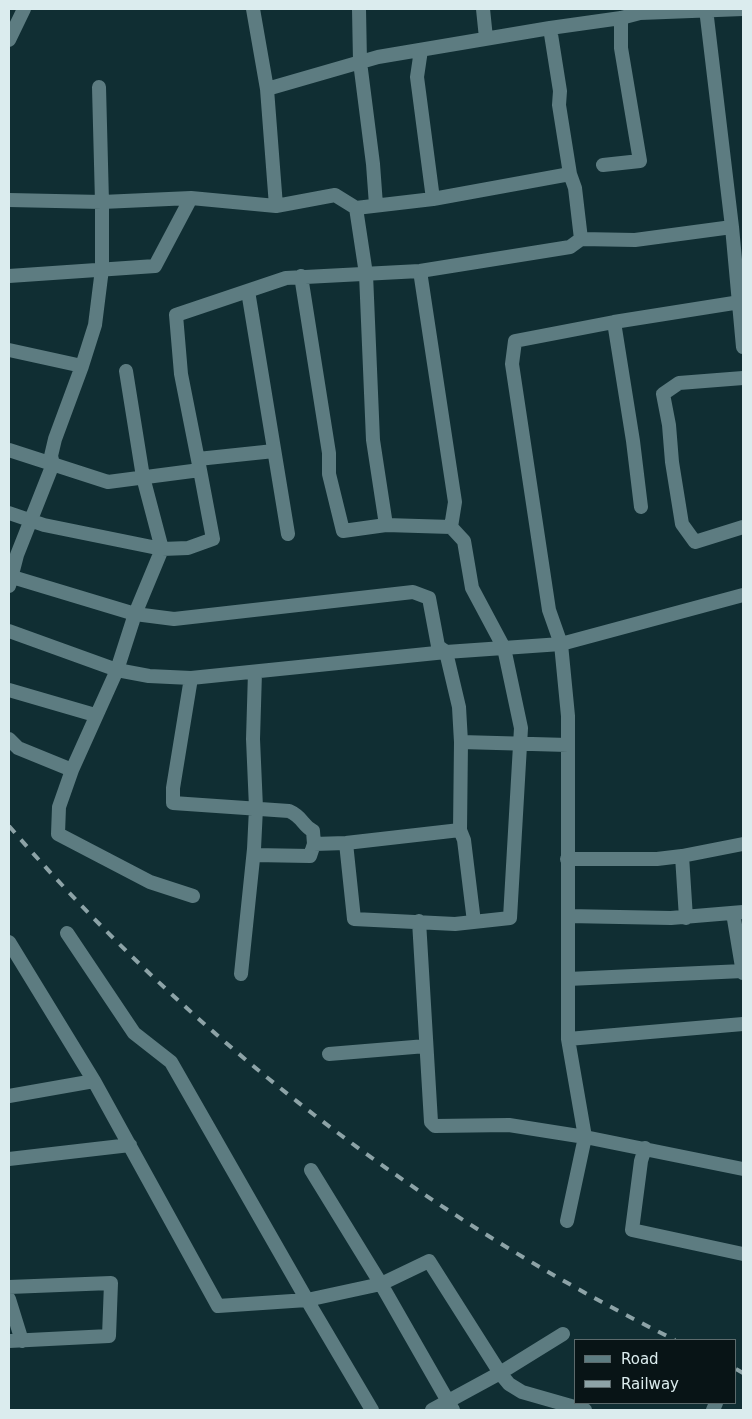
<!DOCTYPE html>
<style>
body{margin:0}
#map{position:relative;width:752px;height:1419px;overflow:hidden;background:#102e33;font-family:"DejaVu Sans",sans-serif}
canvas{display:block}
.frame{position:absolute;inset:0;border:10px solid #dbecee;pointer-events:none}
.legend{position:absolute;left:574px;top:1339px;width:162px;height:65px;box-sizing:border-box;background:#081416;border:1px solid #5c6a6c;margin:0;padding:6px 9px;list-style:none;font-size:15px;color:#dbecee}
.legend li{display:flex;align-items:center;gap:10px;height:25px}
.legend b{width:25px;border:1px solid #5c6a6c}
</style>
<div id="map">
<canvas width="752" height="1419"></canvas>
<div class="frame"></div>
<ul class="legend">
<li><b style="height:6px;background:#5d7c81"></b>Road</li>
<li><b style="height:6px;background:#8da3a7"></b>Railway</li>
</ul>
</div>
<script>
const g = document.querySelector('canvas').getContext('2d');
g.lineJoin = 'round';
function strokePath(path, color, width, dash) { g.strokeStyle = color; g.lineWidth = width; g.lineCap = dash ? 'butt' : 'round'; g.setLineDash(dash || []); g.stroke(path); }
const minor = new Path2D(`
 M253 9 267 89
 M359 9 360 62 373 164 376 205
 M483 9 486 38
 M706 9 732 227 743 347
 M550 28 560 91 559 105 570 174 575 188 581 239
 M421 50 417 77 433 199
 M603 165 640 161 621 48V18
 M9 200 102 202 191 198
 M276 206 335 195 356 208 433 199 570 174
 M356 208 366 274 373 440 386 525
 M420 271 455 502 451 527
 M9 276 155 266 191 198 276 206 267 89 378 57 550 28 621 18 640 13 743 9
 M301 276 329 453V474L343 531 386 525 451 527 464 541 472 588 504 648 521 728 510 918 455 924 354 919 346 843
 M248 291 288 534
 M740 302 614 322 515 341 512 364 549 610 561 644 568 716V1039L585 1137 743 1169
 M614 322 633 441 641 507
 M9 350 82 366
 M126 371 143 477 162 549 188 548 213 539 200 470
 M743 378 679 383 663 394 669 425 672 462 682 524 695 542 743 527
 M9 450 108 482 200 470 181 374 176 315 286 278 420 271 570 247 581 239 635 240 732 227
 M198 459 274 451
 M9 513 44 525 162 549 135 614 117 670 72 770 59 807 58 834 150 882 193 896
 M9 576 135 614 174 619 413 592 429 598 438 646 446 652 459 707 461 742 460 830
 M9 586 17 555 53 464 51 456 55 439 82 366 95 325 102 269V202L99 87
 M9 631 117 670 149 676 191 678 446 652 561 644 743 595
 M191 678 173 788V803L289 811C303 817 302 825 313 831L314 844 310 856 254 855
 M9 690 95 715
 M9 739 18 748 72 770
 M461 742 568 745
 M314 844 346 843 460 830 464 840 474 922
 M682 856 686 918
 M567 859H657L682 856 743 844
 M733 913 743 973
 M568 916 671 918 743 912
 M419 921 431 1122 435 1126 509 1125 585 1137 567 1221
 M67 933 134 1033 171 1062 307 1300 381 1284 429 1261 500 1373 509 1384 522 1392 585 1410
 M9 942 94 1081 218 1306 307 1300 372 1410
 M241 974 254 849 256 808 253 739 255 672
 M568 979 743 971
 M568 1039 743 1024
 M329 1054 426 1046
 M9 1096 94 1081
 M645 1148 641 1161 632 1230 743 1254
 M9 1159 130 1145
 M311 1170 381 1284 453 1410
 M9 1287 111 1283 109 1336 9 1341
 M9 1299 22 1341
 M432 1410 500 1373 563 1334
 M713 1410 716 1403`);
const tertiary = new Path2D(`
 M9 40 24 9`);
const rail = new Path2D(`
 M9 826C196 1042 419 1213 675 1340
 M736 1369 743 1373`);
strokePath(minor, '#5d7c81', 14);
strokePath(tertiary, '#5d7c81', 14);
strokePath(rail, '#8da3a7', 4, [9, 9]);
</script>
